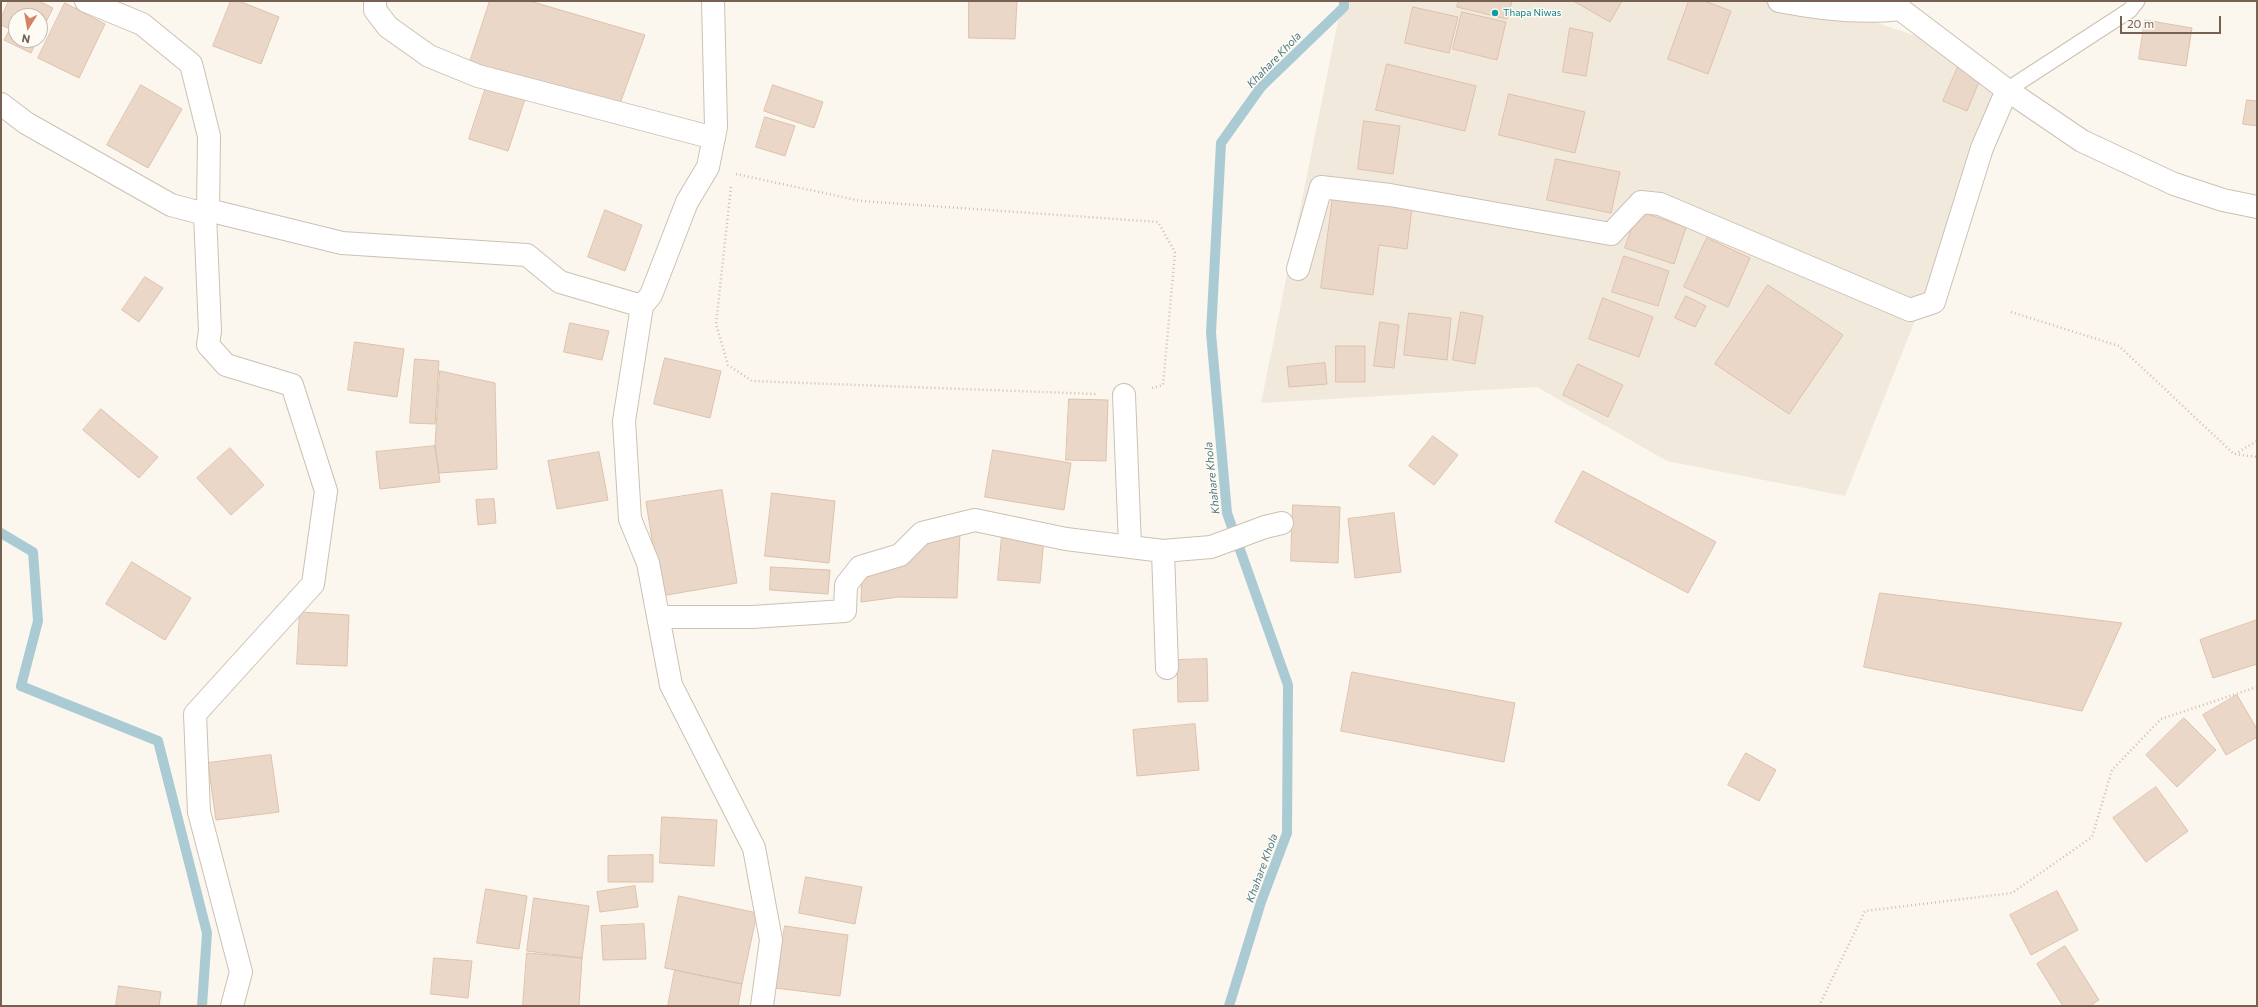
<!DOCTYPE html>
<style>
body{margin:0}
#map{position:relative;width:2258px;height:1007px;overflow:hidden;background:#fbf7ee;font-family:Commissioner,sans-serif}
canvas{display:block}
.frame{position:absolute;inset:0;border:2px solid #756052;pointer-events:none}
.north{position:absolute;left:8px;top:8px;width:40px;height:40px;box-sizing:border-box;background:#fefaf4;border:1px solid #c7bcb3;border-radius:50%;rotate:191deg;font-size:11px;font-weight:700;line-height:16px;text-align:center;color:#756052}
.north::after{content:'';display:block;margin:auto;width:14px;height:18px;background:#d58363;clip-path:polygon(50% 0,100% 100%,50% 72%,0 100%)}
.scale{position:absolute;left:2120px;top:16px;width:101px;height:18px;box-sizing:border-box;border:2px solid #756052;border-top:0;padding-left:5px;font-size:12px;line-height:14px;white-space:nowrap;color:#756052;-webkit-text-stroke:3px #fefaf4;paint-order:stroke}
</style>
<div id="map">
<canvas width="2258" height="1007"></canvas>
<div class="frame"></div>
<div class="north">N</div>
<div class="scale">20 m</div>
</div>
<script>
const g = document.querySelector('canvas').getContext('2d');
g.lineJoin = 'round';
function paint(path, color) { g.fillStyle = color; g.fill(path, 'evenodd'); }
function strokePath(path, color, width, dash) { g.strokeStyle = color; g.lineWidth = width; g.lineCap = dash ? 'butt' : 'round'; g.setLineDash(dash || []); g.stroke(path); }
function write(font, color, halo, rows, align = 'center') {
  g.font = font + ' Commissioner,sans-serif'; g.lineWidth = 3; g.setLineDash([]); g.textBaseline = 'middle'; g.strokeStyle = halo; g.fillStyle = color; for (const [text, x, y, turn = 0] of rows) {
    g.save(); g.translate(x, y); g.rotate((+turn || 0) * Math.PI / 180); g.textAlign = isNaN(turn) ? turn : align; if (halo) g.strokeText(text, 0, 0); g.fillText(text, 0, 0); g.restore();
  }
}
const residential = new Path2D(`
 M1342 1H1815L1982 59 2007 90 1845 496 1667 461 1537 387 1261 403Z`);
const stream = new Path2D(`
 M1 533 33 552 38 621 21 686 158 741 207 933 202 1006
 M1229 1006 1261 902 1287 833 1288 685 1227 513 1211 333 1221 143 1261 87 1344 7V1`);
const building = new Path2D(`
 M9 1H39L53 8 40 34V16H16V40H37L31 53 4 40 10 29 1 25V18Z
 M231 1H239L279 17 261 64 213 46Z
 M490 1H530L645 35 619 106 469 65Z
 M969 1H1017L1015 39 969 38Z
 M1459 1H1512L1507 19 1457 7Z
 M1576 1H1622L1610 22 1575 2Z
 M1689 1H1705L1731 11 1708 74 1668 59Z
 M65 3 105 24 79 78 38 58Z
 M1413 7 1458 17 1449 53 1405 43Z
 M1462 12 1506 22 1497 60 1453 49Z
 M2145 20 2192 28 2186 66 2139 59Z
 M1570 28 1593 33 1586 76 1563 72Z
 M1387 64 1476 86 1465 131 1376 110Z
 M1958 67 1981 77 1967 111 1943 101Z
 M487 84 526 96 508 151 469 139Z
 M141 85 182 109 148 168 107 145Z
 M773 85 823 102 814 128 764 111Z
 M1509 94 1585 112 1575 153 1499 135Z
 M2247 100 2257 101V126L2243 124Z
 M765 117 795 126 785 156 756 147Z
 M1364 121 1400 126 1393 174 1358 169Z
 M1556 159 1620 172 1611 213 1547 200Z
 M1333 197 1412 208 1407 249 1379 245 1373 295 1321 288Z
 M605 210 642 225 625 271 588 257Z
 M1638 211 1686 227 1674 264 1625 248Z
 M1707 238 1750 258 1728 307 1684 287Z
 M1624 256 1669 271 1658 306 1612 292Z
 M145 277 163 288 139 322 122 310Z
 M1768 285 1843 335 1789 414 1715 364Z
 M1686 296 1706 306 1695 327 1675 318Z
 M1603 298 1653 317 1639 357 1589 339Z
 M1461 312 1483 316 1475 364 1453 360Z
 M1409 313 1451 318 1447 360 1404 355Z
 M1380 322 1399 325 1394 368 1374 366Z
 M570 323 609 331 602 360 564 352Z
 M355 342 404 349 397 397 348 390Z
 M1336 346H1365V382H1336Z
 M665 358 721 371 710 418 654 404Z
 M415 359 439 361 435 424 410 423Z
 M1325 363 1327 384 1289 387 1287 367Z
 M1578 364 1623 385 1608 417 1563 395Z
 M440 371 495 383 497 469 439 473 435 446Z
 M1069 399 1108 400 1106 461 1066 460Z
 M101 409 158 457 139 478 83 430Z
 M1433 436 1458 455 1434 485 1409 466Z
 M435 446 440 482 380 489 376 452Z
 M230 448 264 485 231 515 197 478Z
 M993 450 1071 463 1064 510 985 497Z
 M599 452 608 500 557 509 548 461Z
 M1583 471 1716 542 1688 593 1555 522Z
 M722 490 737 583 661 596 646 502Z
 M772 493 835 501 829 563 765 556Z
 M494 499 496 523 478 525 476 500Z
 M1293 505 1340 507 1338 563 1291 561Z
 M1394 513 1401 572 1355 578 1348 519Z
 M960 533 957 598 899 597 861 602 862 573 905 564 934 537Z
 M1002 535 1044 538 1040 583 998 580Z
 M132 562 191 598 165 640 106 604Z
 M771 567 830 570 828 594 770 590Z
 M1880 593 2122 623 2082 711 1864 667Z
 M300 612 349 615 347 666 297 664Z
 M2257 620V664L2213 678 2200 640Z
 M1207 659 1208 701 1178 702 1177 660Z
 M1352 672 1515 703 1504 762 1341 731Z
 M2237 695 2257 729V737L2226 755 2203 715Z
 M2184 718 2216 750 2177 787 2146 755Z
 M1195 724 1199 770 1137 776 1133 730Z
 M1746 753 1776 770 1759 801 1728 785Z
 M271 755 279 812 216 820 208 763Z
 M2156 787 2188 831 2146 862 2113 818Z
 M662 817 717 820 714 866 660 863Z
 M653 855V882H608V856Z
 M806 877 862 887 855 924 799 913Z
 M635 886 638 907 600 912 597 892Z
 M486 889 527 896 519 949 477 943Z
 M2057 891 2078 930 2031 955 2010 915Z
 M679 896 757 913 742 984 665 968Z
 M534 898 589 906 582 958 527 951Z
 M644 924 646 959 603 960 601 926Z
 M785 926 848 935 840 996 775 988Z
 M2065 946 2099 1000 2090 1006H2063L2037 964Z
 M527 953 582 958 579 1006H523Z
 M434 958 472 961 468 998 431 994Z
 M675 970 742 984 738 1006H668Z
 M119 986 161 992 159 1006H116Z`);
const path = new Path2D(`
 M736 174 861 201 1158 222 1175 252 1163 385 1152 388
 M731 187 716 324 728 365 752 381 1096 394
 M2011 312 2119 346 2234 454 2257 457
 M2235 454 2257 441
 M102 1006V1002
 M1819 1006 1865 911 2012 893 2092 837 2112 770 2161 719 2257 687`);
const service = new Path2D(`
 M2007 90 2130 10 2137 1`);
const minor = new Path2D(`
 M86 1 142 24 191 64 209 136 208 210 205 214 210 331 208 345 226 365 292 385 326 491 313 584 195 714 199 812 241 972 232 1006
 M375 1V10L388 27 429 56 478 76 714 138
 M713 1 716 127 708 167 687 202 651 295 642 306 624 421 630 519 648 563 671 685 754 848 771 940 762 1006
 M1779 1C1819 9 1859 14 1900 9
 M1 104 26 123 171 205 205 214
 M208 210 342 243 527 255 560 282 642 306
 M1298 269 1321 187 1390 195 1611 234 1641 202 1660 204 1910 310 1934 302 1982 148 2007 90
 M1124 395 1130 546
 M1163 551 1211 547 1265 527 1282 523
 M659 617H752L845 611 846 585 860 567 900 555 922 533 975 520 1066 539 1163 551 1167 668`);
const tertiary = new Path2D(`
 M1893 1 1900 9 2007 90 2082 141 2174 184 2223 200 2257 207`);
const markers = [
 [1495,13,4,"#0f9aa8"]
];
const cultureNames = [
 ["Thapa Niwas",1503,13]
];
const waterNames = [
 ["Khahare Khola",1274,60,-46],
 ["Khahare Khola",1212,478,-96],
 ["Khahare Khola",1262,868,-70]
];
paint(residential, '#f2e9dd');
strokePath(stream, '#abcbd4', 10);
paint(building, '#ebd7c7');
strokePath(building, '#dec1ab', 1);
strokePath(service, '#cdc0b4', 17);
strokePath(minor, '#cdc0b4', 24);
strokePath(tertiary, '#cdc0b4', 24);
strokePath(path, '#d3bdab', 2.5, [1, 3]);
strokePath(service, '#fff', 15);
strokePath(minor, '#fff', 22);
strokePath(tertiary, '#fff', 22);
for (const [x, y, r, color] of markers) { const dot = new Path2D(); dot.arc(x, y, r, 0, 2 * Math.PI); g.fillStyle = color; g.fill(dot); strokePath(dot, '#fefaf4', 1.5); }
write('10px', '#0d838f', '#fefaf4', cultureNames, 'left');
write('italic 11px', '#4e7985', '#fefaf4', waterNames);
</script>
